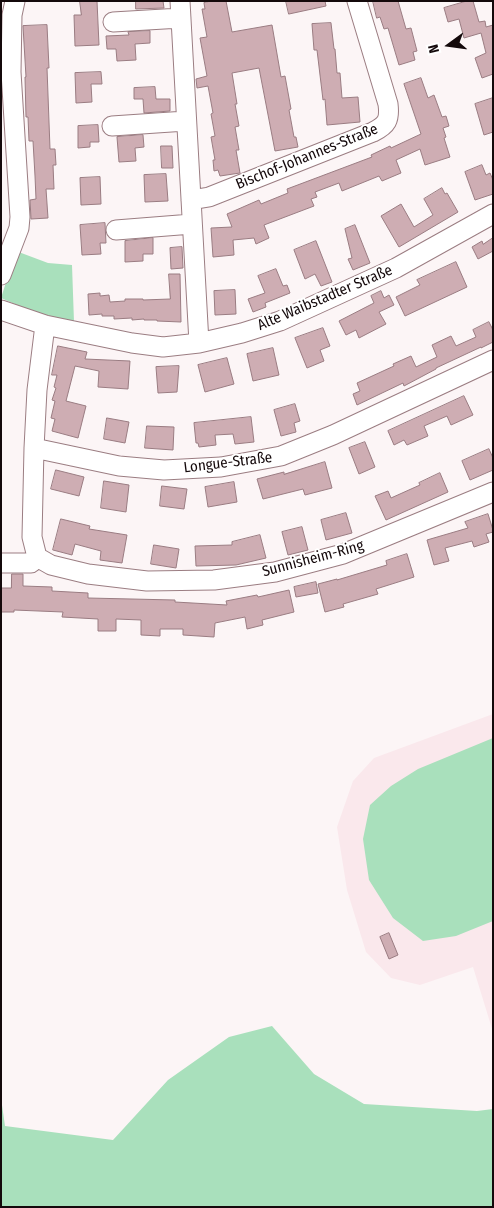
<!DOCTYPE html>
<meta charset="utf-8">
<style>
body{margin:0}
#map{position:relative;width:494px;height:1208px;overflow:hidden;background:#fcf5f6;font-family:"Fira Sans Condensed",sans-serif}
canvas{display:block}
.frame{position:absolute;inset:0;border:2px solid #14090b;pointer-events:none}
.north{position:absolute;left:424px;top:20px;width:50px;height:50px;-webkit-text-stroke:4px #fff;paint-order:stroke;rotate:256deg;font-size:14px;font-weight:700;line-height:20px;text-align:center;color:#14090b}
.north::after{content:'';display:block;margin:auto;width:18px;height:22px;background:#14090b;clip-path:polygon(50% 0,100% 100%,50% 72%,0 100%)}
</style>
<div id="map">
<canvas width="494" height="1208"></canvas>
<div class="frame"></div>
<div class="north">N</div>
</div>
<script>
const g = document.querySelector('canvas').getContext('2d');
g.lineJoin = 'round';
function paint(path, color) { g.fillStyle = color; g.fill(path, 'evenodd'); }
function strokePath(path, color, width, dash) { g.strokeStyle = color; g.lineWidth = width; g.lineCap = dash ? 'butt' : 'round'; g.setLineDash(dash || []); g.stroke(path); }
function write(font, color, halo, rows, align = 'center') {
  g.font = font + ' "Fira Sans Condensed",sans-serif'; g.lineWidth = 4; g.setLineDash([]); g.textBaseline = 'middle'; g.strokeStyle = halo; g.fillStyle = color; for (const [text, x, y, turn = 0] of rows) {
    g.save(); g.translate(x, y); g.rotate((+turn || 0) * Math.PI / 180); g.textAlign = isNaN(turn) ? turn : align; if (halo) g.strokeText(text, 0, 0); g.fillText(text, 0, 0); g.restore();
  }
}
const built = new Path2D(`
 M493 714V1032L473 967 420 985 391 978 366 952 347 890 337 827 353 781 374 758Z`);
const green = new Path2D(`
 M16 251 48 263 72 265 74 322 33 312 1 298Z
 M493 738V921L456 936 423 941 393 918 369 880 363 839 370 805 391 786 418 769Z
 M272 1026 314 1074 364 1104 477 1111 493 1109V1207H1V1098L5 1126 113 1140 168 1080 229 1037Z`);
const building = new Path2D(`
 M80 1H97L99 45 75 46 74 15H81Z
 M136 1H163L164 8 136 9Z
 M211 1H226L232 32 272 25 281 77 285 76 291 109 289 110 294 137H296L298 147 275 151 259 68 232 73 237 104H235L239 126 235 127 239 150H236L240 173 220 176 218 170 214 171 213 160H215L211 137 215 136 211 114 213 113 208 86 197 88 196 79 207 76 200 38 207 37 202 9H205L204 3Z
 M286 1H325L326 6 289 14Z
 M373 1H398L406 29 411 28 417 51 413 52 415 60 399 65 388 28 384 29 380 17 377 18Z
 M467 1H473L479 22 485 21 486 27 493 25V74L482 78 475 58 486 53 481 33 464 38 459 19 448 22 444 8Z
 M331 23 334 49H335L337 73H340L342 98 358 97 360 122 327 125 325 99 323 100 317 50H314L312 24Z
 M47 25 49 68H47L50 149H55L56 165H53L54 189H46L48 218 31 219 30 200 36 199 35 176 33 141H29L28 117H26L25 77H26L23 26Z
 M150 31V43L135 44 136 60 117 61 116 49H107L106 36 129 35 128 32Z
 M101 72 102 84H91L92 102 76 103 75 73Z
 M421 78 428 98 434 95 442 117 446 116 449 126 443 128 446 137 444 138 450 157 425 165 420 149 396 160 401 173 382 181 379 176 342 191 339 183 315 192 317 197 311 199 314 206 264 225 269 238 256 244 254 238 233 240 234 255 213 257 211 228 232 227 227 214 259 200 261 204 288 193 287 189 372 157 371 155 390 146 391 148 421 134 404 84Z
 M155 87 156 99H170V111L144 113 143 99H134V88Z
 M493 98V132L484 135 475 104Z
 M98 125 99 142H90V147L78 148V126Z
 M143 135 144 147 135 148 136 161 119 162 117 137Z
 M161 146H172L173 168H162Z
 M482 165 486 175 490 173 493 180V194L475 200 465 172Z
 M166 174 168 201 145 202 144 175Z
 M100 177 101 204 81 205 80 178Z
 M442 188 445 194 447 193 458 212 399 247 381 216 401 204 414 227 433 215 424 199Z
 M105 223 106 243H100L101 254 82 255 80 225Z
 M355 225 370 263 353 270 348 259 352 258 345 229Z
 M153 238V254H143V261L125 262V241Z
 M493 238V251L478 259 472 247 482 241 483 244Z
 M316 241 332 282 321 286 315 274 305 279 294 250Z
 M182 247 183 268 171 269 170 248Z
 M456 262 467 287 405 316 396 297 420 285 417 280Z
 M276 269 283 286 287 285 290 293 265 303 266 307 253 312 248 299 265 293 258 276Z
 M169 274H180L181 322 157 321V320H144V319L132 320V318L114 319V316H102V314L89 315 88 294 100 293V296L109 295 110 302 125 301V299H143V300L170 299Z
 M235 290 236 314 215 315 214 291Z
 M381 291 384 298 389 295 394 305 379 312 386 324 359 338 356 330 346 335 339 321 374 303 371 296Z
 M489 322 493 330V342L481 348V347L436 368V369L404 386 403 383 357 405 353 394 360 391 357 383 394 366 393 364 411 356 416 367 437 357 432 345 451 336 456 346 476 337 473 330Z
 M323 328 330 346 320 350 324 361 307 368 295 338Z
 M58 346 87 352 85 359 130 361 128 389 98 387 99 371 75 366 66 401 86 406 78 438 52 431 55 419 51 418 55 401 52 400 56 388 54 387 57 375H52Z
 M273 348 279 375 253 381 247 354Z
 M227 358 234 384 205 392 198 365Z
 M179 366 177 392 158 393 156 367Z
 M464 396 473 415 451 425 447 416 424 426 428 436 407 445 404 440 394 445 388 431Z
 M295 404 300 421 294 423 296 432 281 436 274 410Z
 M251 417 254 442 235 444 233 434 215 435 216 445 199 447 198 443H196L194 423Z
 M107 418 129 422 125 443 104 439Z
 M147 426 174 427 173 450 145 448Z
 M365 442 375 467 359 474 349 448Z
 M489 449 493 458V470L470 480 462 461Z
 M325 462 332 488 305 495 303 489 263 499 257 479 284 472V474Z
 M56 470 84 477 79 496 51 489Z
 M440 473 448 492 386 520 375 496 388 491 391 498 420 485 419 483Z
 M104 481 129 485 126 512 101 508Z
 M234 482 237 502 208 507 205 487Z
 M162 486 187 489 184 509 160 506Z
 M346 513 352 533 326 540 321 520Z
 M488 514 493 530V532L486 534 489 542 474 547 472 541 445 548 449 561 434 565 427 540 468 528 465 522Z
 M61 519 90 526 89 529 127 535 122 563 100 560 101 551 75 544 72 555 53 550Z
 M302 527 308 550 288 555 282 532Z
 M260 535 266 558 236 565 196 566 195 546 232 545V542Z
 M154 545 179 549 176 568 151 564Z
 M407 554 414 577 376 589 378 594 343 604 344 607 325 612 318 584 337 579V580L387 565 386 561Z
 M12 574H23V586L52 587V591L88 593V598L175 600V602L227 605 226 601 257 595 258 597 289 590 294 612 262 620 263 625 247 629 245 617 215 623 214 637 183 635V629H160V636L141 635V620L116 619V631H98V619L62 617 63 612 14 610V612H1V588H11Z
 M316 582 318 593 296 597 294 587Z
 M389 933 398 955 389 959 380 937Z`);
const minor = new Path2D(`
 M180 1 199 343
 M113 22 181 18
 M112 126 186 121
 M191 200 209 197 373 132C387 125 390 120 388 104L357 1
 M116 230 192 224
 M1 275 19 228 20 217 11 72 12 15 15 1
 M1 310 45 325 132 343 163 347 199 343 242 333 280 321 396 268 493 214
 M34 448 119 466 164 470 221 467 281 456 333 435 493 360
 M37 557 32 537 34 448 37 390 45 325
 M1 563H31L37 557 51 565 88 574 147 581 214 580 275 572 343 554 493 492`);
const streetNames = [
 ["Bischof-Johannes-Straße",307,157,-22],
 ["Alte Waibstadter Straße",325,298,-23],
 ["Longue-Straße",228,463,-7],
 ["Sunnisheim-Ring",313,559,-15]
];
paint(built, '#fae8ec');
paint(green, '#a9e0bc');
paint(building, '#ceadb3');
strokePath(building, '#9a7c82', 1);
strokePath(minor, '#9b7d82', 21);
strokePath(minor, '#fff', 19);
write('15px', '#14090b', '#fff', streetNames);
</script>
